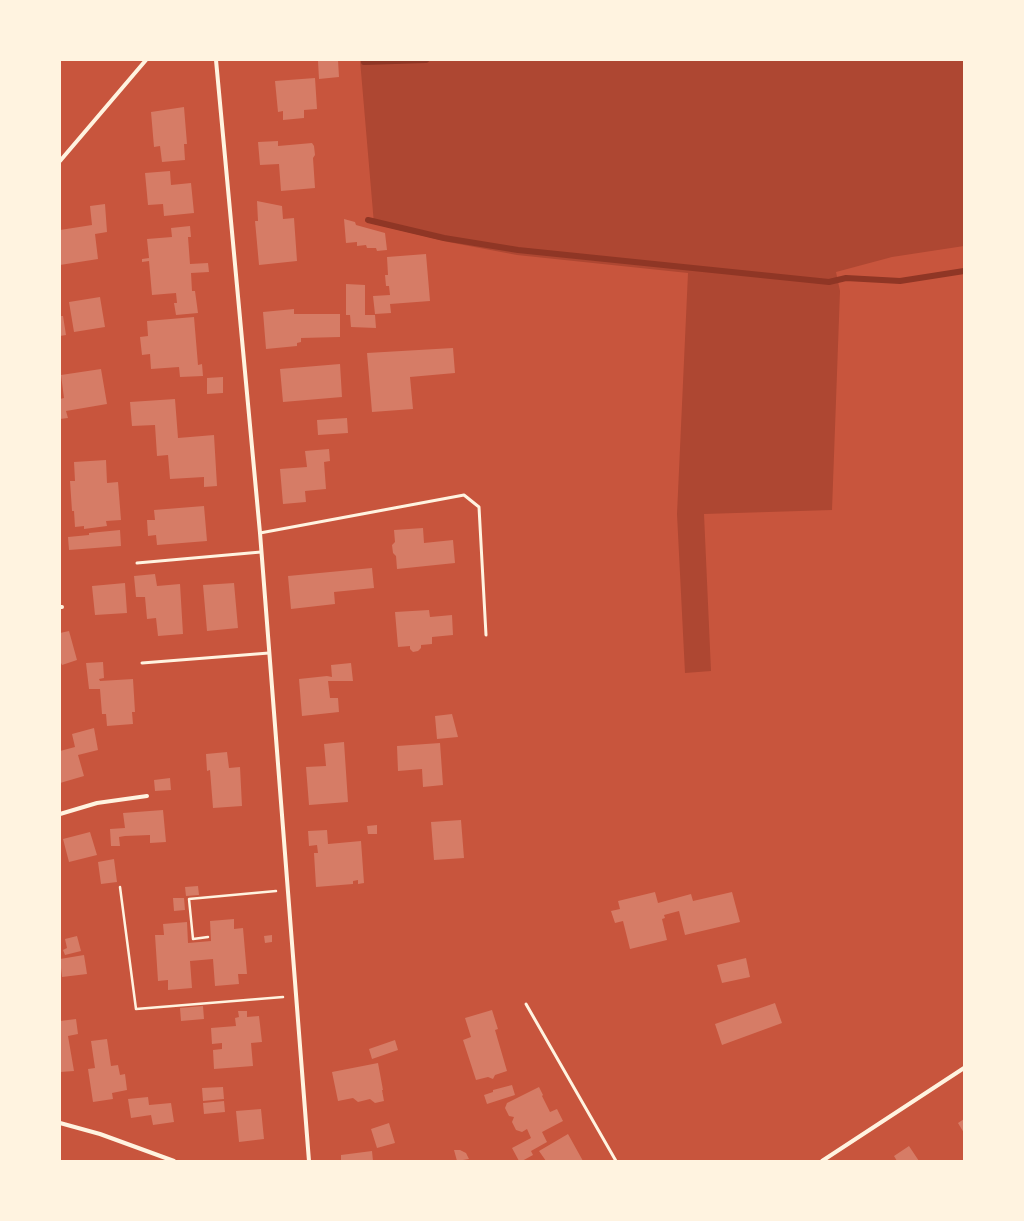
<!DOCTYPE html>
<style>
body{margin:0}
#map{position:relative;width:1024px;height:1221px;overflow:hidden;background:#c8553d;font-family:"Public Sans",sans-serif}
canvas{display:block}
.frame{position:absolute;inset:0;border:61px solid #fff3e0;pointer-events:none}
</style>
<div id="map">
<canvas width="1024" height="1221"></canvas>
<div class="frame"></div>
</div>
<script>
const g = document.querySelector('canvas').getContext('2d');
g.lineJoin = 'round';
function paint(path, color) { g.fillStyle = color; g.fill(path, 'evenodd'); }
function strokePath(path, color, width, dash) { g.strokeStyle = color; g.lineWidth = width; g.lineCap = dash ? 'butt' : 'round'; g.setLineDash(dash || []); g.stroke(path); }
const green = new Path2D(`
 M360 60H964V246L892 257 836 272 840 291 832 510 704 514 711 671 685 673 677 514 688 273 517 255 448 242 374 224Z`);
const stream = new Path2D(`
 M364 62 426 60
 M368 220 444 238 518 250 829 282 846 278 900 281 964 271`);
const building = new Path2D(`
 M328 60H338L339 77 319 79 318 61Z
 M315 78 317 109 304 110V118L283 120V111L278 112 275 81Z
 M184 107 187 144H184L185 160 162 162 160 146 154 147 151 112Z
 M278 141V146L312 143 314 146 315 155 313 158 315 188 281 191 279 164 260 165 258 142Z
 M170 171 171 185 191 183 194 213 164 216 163 204 148 205 145 173Z
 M257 201 282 206 283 219 294 218 297 261 259 265 255 221H258Z
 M105 204 107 232 95 234 98 259 60 265V230L92 225 90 206Z
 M344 219 355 222 356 225 385 233 387 250 377 251 376 248H367L366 245 357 246V242L346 243Z
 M190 226 191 237H188L190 264 208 263 209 272 191 273 192 291H195L198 313 176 315 174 303H177L176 293 152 295 149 261 142 262V259L149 258 147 239 172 237 171 228Z
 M426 254 430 301 390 304 391 313 375 314 373 296 390 295 389 286H386L385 275H388L387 257Z
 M346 284 365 285V315H375L376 328 351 327 350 315H346Z
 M100 297 105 327 74 332 69 302Z
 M294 309V314H340V337L301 338V342L297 343V346L266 349 263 312Z
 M60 316H63L66 335 60 336Z
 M194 317 198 365 202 364 203 376 180 377 179 367 151 369 150 354 142 355 140 337 148 336 147 321Z
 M453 348 455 373 410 377 413 409 372 412 367 353Z
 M340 364 342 397 283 402 280 369Z
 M101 369 107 404 66 411 68 418 60 419V399L64 398 61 375Z
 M223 377V393L207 394V378Z
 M175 399 178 438 214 435 217 486 204 487V477L170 479 168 455 157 456 155 425 132 426 130 402Z
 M347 418 348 433 318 435 317 420Z
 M329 449 330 461 324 462 326 489 305 491 306 502 283 504 280 469 307 467 305 451Z
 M106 460 107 483 118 482 121 520 106 521 107 526 84 529V526L75 527 74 511H72L70 481H75L74 462Z
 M204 506 207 541 157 545 156 535 148 536 147 520H155L154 510Z
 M423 528 424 543 453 540 455 563 397 569 396 556 393 553 392 545 395 542 394 530Z
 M120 530 121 546 69 550 68 537 89 535V533Z
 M372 568 374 588 334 592 335 604 291 609 288 576Z
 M155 574 157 586 180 584 183 634 158 636 156 618 147 619 145 597H136L134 576Z
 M125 583 127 613 95 615 92 586Z
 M234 583 238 628 207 631 203 585Z
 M429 610 430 617 452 615 453 635 432 637V644L421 645V648L418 651 413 652 410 649V646L398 647 395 612Z
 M69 631 77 660 62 665 61 663H60V633Z
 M103 662 104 678 99 679 100 681 133 679 135 712H132L133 724 107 726 106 714H102L100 689H89L86 663Z
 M351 663 353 681H328L330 698H338L339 712 302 716 299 679 327 676 332 677 331 665Z
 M452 714 458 737 437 739 435 716Z
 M94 728 98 750 78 755 84 776 60 783V751L75 747 72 734Z
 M344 742 348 802 309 805 306 767 326 766 324 744Z
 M440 743 443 785 423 787 422 769 398 771 397 746Z
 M227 752 229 768 240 767 242 806 213 808 210 770 207 771 206 754Z
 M170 778 171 790 155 791 154 780Z
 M163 810 166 842 150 843V835L125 836 119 837 120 846H111L110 829 125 828 123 813Z
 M461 820 464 858 434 860 431 822Z
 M377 825V834H368L367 826Z
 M327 830 328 844 361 841 364 883 358 884V880L353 881V884L316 887 314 853H318L317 845 309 846 308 831Z
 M90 832 97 855 69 862 63 839Z
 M114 859 117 882 101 884 98 862Z
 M198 886 199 895 186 896 185 887Z
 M655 892 658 903 691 894 693 901 732 892 740 922 685 935 679 911 664 915 665 918 662 919 667 940 630 949 623 921 615 923 611 911 620 909 618 901Z
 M173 898H184L185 910 174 911Z
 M234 919V929L243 928 247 974H238L239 984 215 986 213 959 190 961 192 988 168 990V980L158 981 155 935H164L163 924 187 922 188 943 211 941 210 921Z
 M272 935V942L265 943 264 936Z
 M77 936 81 951 65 955 63 950 67 948 65 939Z
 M84 955 87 974 62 977 60 959Z
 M746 958 750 977 722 983 717 965Z
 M775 1003 782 1023 722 1045 715 1024Z
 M203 1006 204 1019 181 1021 180 1008Z
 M492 1010 498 1029 495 1030 507 1071 495 1075 493 1079 488 1077 476 1080 463 1040 471 1037 465 1018Z
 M238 1011H247V1017L259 1016 262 1042 251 1043 253 1066 214 1069 213 1050 222 1049V1043L212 1044 211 1028 236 1026 235 1018 239 1017Z
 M76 1019 78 1034 68 1036 74 1071 60 1072V1021Z
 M107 1039 111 1066 118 1065 120 1075 125 1074 127 1090 112 1093 113 1099 93 1102 88 1069 95 1068 91 1041Z
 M395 1040 398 1050 372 1059 369 1049Z
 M378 1063 383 1090H382L384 1101 375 1103 370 1099 358 1102 353 1098 338 1101 332 1072Z
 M512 1085 515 1095 487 1104 484 1095 493 1092V1090Z
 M223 1087 224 1099 203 1101 202 1088Z
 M539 1087 543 1095 542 1096 550 1112 557 1109 563 1121 542 1132 547 1142 531 1151 533 1155 522 1161H519L512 1148 531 1138 527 1129 522 1132 516 1130 512 1122 514 1117 509 1116 505 1108 507 1103Z
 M148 1097 149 1105 171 1103 174 1122 153 1125 151 1115 131 1118 128 1099Z
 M224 1101 225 1112 204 1114 203 1103Z
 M261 1109 264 1139 239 1142 236 1111Z
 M964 1119V1133L958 1123Z
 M389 1123 395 1143 377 1148 371 1129Z
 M568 1134 583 1161H546L539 1151Z
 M909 1146 919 1161H897L894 1156Z
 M454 1150H460L466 1153 469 1159 457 1161Z
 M372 1151 373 1161H341V1155Z`);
const path = new Path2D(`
 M120 887 136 1009 283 997
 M208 937 193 939 189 899 276 891`);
const service = new Path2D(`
 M260 533 464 495 479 507 486 635
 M137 563 261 552
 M142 663 269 653
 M526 1004 616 1161`);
const minor = new Path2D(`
 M216 60 260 533 309 1161
 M60 161 146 60
 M60 607H62
 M60 814 97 803 147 796
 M60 1123 100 1134 174 1161
 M822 1161 964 1068`);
paint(green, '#ae4732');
strokePath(stream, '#8f3625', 6);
paint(building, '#d67c66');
strokePath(path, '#fff3e0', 2.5);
strokePath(service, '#fff3e0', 3);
strokePath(minor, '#fff3e0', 4);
</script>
